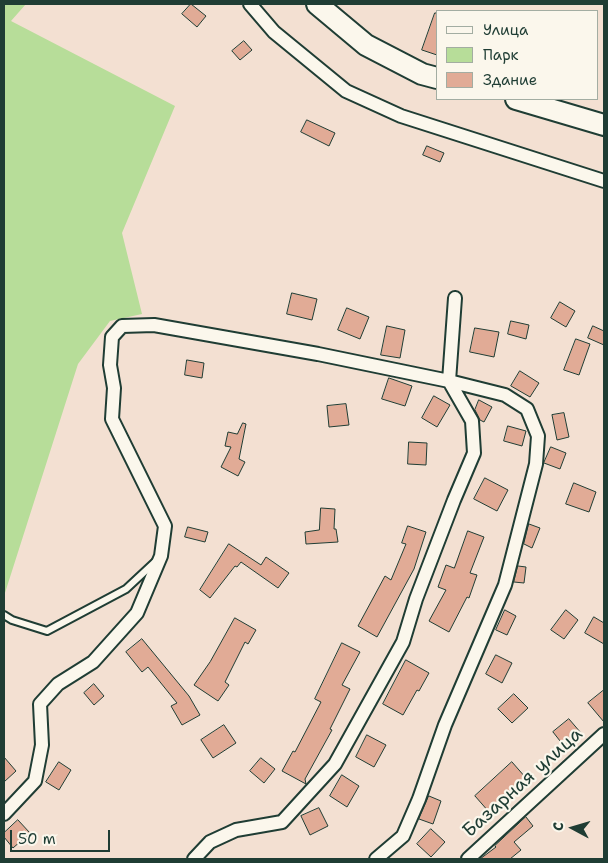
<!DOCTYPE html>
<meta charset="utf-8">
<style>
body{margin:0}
#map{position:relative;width:608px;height:863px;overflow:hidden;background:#f3e0d2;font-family:"Shantell Sans",sans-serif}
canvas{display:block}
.frame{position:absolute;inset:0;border:5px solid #1f3d34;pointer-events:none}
.legend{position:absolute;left:436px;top:10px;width:162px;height:90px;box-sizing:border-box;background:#fbf7ec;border:1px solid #a3ada2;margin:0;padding:6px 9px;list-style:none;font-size:15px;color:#1f3d34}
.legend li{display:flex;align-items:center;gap:10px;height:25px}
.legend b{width:25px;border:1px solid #a3ada2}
.north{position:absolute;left:548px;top:803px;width:50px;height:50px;-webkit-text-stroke:4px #fbf7ec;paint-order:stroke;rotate:276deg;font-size:14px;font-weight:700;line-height:20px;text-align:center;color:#1f3d34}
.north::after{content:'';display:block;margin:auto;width:18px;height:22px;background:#1f3d34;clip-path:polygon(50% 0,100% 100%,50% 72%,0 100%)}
.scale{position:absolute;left:10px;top:830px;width:100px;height:22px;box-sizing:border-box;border:2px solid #1f3d34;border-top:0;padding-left:6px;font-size:15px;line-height:18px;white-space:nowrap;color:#1f3d34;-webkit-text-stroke:4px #fbf7ec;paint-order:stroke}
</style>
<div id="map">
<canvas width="608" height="863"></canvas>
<div class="frame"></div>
<ul class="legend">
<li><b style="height:6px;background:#fbf7ec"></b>Улица</li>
<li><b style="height:14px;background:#b7dd99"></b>Парк</li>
<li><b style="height:14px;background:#e1ab96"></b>Здание</li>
</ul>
<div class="north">С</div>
<div class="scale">50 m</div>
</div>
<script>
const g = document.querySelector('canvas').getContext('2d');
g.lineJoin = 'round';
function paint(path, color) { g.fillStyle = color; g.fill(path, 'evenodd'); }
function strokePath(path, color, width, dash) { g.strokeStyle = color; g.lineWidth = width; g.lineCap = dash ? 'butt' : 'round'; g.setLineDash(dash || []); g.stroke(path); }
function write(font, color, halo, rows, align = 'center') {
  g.font = font + ' "Shantell Sans",sans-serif'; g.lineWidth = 4.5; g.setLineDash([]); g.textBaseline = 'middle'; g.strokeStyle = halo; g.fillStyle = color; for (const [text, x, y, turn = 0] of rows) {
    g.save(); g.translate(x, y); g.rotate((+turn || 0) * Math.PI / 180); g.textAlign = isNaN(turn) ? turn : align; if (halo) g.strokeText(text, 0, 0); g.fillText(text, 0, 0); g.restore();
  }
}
const green = new Path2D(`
 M4 4H26L11 21 175 106 122 233 142 314 110 321 78 364 4 596Z`);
const building = new Path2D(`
 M191 4 206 16 197 27 182 14Z
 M435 13H437V55L422 50Z
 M244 41 252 50 240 60 232 51Z
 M307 120 335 133 329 146 301 132Z
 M427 146 444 153 440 162 423 155Z
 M292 293 317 299 312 320 287 314Z
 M560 302 575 311 566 327 551 318Z
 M347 308 369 317 360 339 338 330Z
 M511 321 529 325 526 339 508 334Z
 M387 326 405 330 400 358 381 355Z
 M593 326 604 331V345L588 338Z
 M475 328 499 332 494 357 470 352Z
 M576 339 590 344 579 375 564 370Z
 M187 360 204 363 202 378 185 375Z
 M520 371 539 383 530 397 511 386Z
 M389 378 412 386 405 406 382 399Z
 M434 396 450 405 437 427 422 418Z
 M479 400 492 407 484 422 480 420 475 410Z
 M346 404 349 425 329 427 327 406Z
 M564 413 569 437 557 440 552 415Z
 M243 423 246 424 239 459 245 462 238 476 221 467 231 447 225 446 228 432 237 434Z
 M508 426 526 431 522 446 504 441Z
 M409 442 427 443 426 465 408 464Z
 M551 447 566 453 560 469 544 463Z
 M485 478 508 490 497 511 474 499Z
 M574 483 596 492 589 512 566 504Z
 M321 508 335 509 334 529H336L338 542 306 544 305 532 319 530Z
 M529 524 540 528 532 548 524 544Z
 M408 526 426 532 414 569 377 637 358 626 385 576 391 580 406 544 402 543Z
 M188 527 208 532 205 542 185 537Z
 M468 531 484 537 470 573 477 575 469 598 467 597 449 632 429 621 446 590 438 587 446 565 454 568Z
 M229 544 261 565 266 557 289 573 278 588 241 562 237 567 235 566 210 598 200 590Z
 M518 566 526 567 524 583 514 582Z
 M505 610 516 616 507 635 496 630Z
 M566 610 578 620 564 639 551 630Z
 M594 617 604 623V644L585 633Z
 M235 618 256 630 248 644 245 642 225 682 229 685 218 701 194 685 210 662Z
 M142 639 189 696 200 715 182 725 171 706 177 703 148 667 142 672 126 652Z
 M342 643 360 652 342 685 350 689 330 729 332 730 305 779 306 784 282 771 293 751 295 752 321 702 315 699Z
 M496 655 512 663 502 683 486 674Z
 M406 660 429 673 419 691 417 690 403 715 383 704Z
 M94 684 104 696 94 705 84 693Z
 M604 690V722L588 703Z
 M514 694 528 708 512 723 498 709Z
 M569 719 581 733 564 746 553 732Z
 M224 725 236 743 213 758 201 740Z
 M367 735 386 745 374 767 356 757Z
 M4 757 16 771 4 782Z
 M261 758 275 769 264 783 250 771Z
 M59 762 71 770 59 790 46 782Z
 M512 762 526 778 489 812 475 796Z
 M342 775 359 786 347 807 330 796Z
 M429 796 441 801 433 824 419 819Z
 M319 808 328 826 310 835 301 816Z
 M526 817 533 826 514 842 521 850 510 859H480L496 847 495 846Z
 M18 820 30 833 13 848 4 837V833Z
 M431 829 445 842 431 857 417 844Z`);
const lane = new Path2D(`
 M4 615 12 620 47 631 126 589 155 562`);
const street = new Path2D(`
 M250 4 274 32 346 91 401 116 604 181
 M4 814 35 781 42 745 40 704 58 684 93 662 137 613 161 556 165 526 112 419 114 388 110 365 112 337 122 326 154 325 318 354 449 381 505 395 527 409 538 436 536 464 505 585 445 725 419 799 403 836 376 859
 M194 859 210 842 236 830 282 822 335 764 403 642 416 599 454 500 474 453 472 421 449 381 455 298
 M468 859 604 734`);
const primary = new Path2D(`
 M317 4 366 45 422 74 437 78
 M516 99 604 125`);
const streetNames = [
 ["Базарная улица",523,783,-42]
];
paint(green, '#b7dd99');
paint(building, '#e1ab96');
strokePath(building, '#1f3d34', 1);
strokePath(lane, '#1f3d34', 10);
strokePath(street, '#1f3d34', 16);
strokePath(primary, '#1f3d34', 24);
strokePath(lane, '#fbf7ec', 6);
strokePath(street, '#fbf7ec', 12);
strokePath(primary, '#fbf7ec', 20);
write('19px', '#1f3d34', '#fbf7ec', streetNames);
</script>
